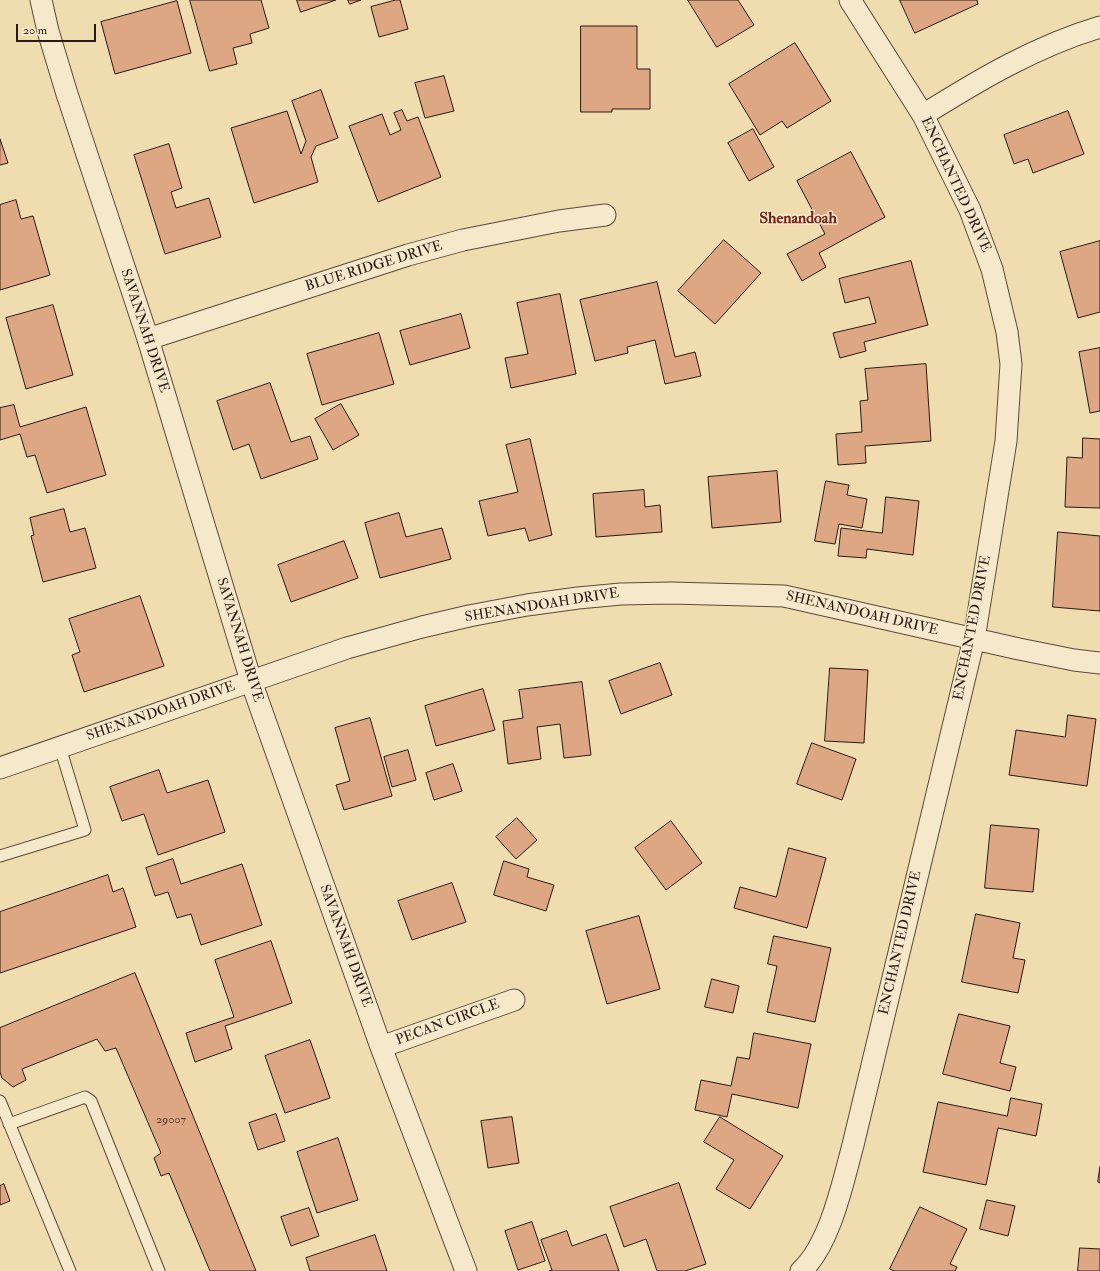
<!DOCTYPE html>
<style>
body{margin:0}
#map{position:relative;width:1100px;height:1271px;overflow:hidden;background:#efdcaf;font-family:"IM FELL Double Pica",serif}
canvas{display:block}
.scale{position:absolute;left:16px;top:24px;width:80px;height:18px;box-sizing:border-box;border:2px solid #291914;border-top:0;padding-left:5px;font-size:12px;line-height:14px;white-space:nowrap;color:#291914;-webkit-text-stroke:3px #f5e8cb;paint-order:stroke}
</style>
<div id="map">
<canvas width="1100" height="1271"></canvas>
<div class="scale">20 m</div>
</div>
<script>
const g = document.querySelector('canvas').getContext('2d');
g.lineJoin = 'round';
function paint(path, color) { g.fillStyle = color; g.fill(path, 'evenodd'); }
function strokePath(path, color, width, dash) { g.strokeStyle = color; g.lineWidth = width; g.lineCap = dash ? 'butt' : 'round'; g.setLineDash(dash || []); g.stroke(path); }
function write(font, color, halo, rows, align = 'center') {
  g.font = font + ' "IM FELL Double Pica",serif'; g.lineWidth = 3; g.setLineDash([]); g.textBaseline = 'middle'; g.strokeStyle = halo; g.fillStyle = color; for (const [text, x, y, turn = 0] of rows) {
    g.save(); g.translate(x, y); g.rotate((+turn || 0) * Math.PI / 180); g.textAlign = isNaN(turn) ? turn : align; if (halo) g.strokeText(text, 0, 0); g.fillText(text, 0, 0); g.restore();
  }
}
const building = new Path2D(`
 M190 0H261L269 28 250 34 252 43 233 48 237 64 210 71Z
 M297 0H336L301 12Z
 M348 0H361L350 4Z
 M396 0H400L408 29 379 37 371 7Z
 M688 0H738L754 25 717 47Z
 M900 0H977L978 4 915 33Z
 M177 1 191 53 115 74 101 22Z
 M581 26H637V69H650V109H612V112H581Z
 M795 43 831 101 787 128 782 121 760 135 729 84Z
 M444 76 454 111 425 118 415 83Z
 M321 90 338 138 316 146 311 157 318 182 254 203 231 128 287 111 301 154 306 141 292 101Z
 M402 110 407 121 418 117 441 177 378 202 349 126 382 114 390 135 401 130 394 113Z
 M1068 111 1084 154 1033 173 1028 159 1014 164 1004 135Z
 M753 129 774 167 749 181 728 143Z
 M0 139 8 163 0 165Z
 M169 144 182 188 171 192 176 208 209 198 221 237 165 254 134 155Z
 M851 152 885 217 819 253 826 267 802 281 787 254 825 234 797 181Z
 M16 200 21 219 33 216 50 275 0 290V205Z
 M724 240 761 273 715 324 678 291Z
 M1100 241V312L1078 318 1060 252Z
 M911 261 928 325 864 342 866 351 840 358 833 333 876 323 869 297 845 303 839 279Z
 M657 282 675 357 695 352 701 376 665 384 655 340 627 347 628 353 595 361 580 300Z
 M560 294 576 374 511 388 505 358 528 354 517 303Z
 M53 305 73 375 26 389 6 318Z
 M461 314 470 348 410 365 400 331Z
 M379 333 394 384 322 405 307 354Z
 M1100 348V411L1090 413 1079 352Z
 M926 364 931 441 865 446 866 463 838 465 836 434 862 432 860 401 868 400 865 369Z
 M270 383 291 442 310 436 318 459 261 479 249 444 233 450 217 401Z
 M341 404 359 435 333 450 315 419Z
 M14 405 20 427 86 407 106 475 47 493 35 455 27 457 20 434 0 440V408Z
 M1083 438 1100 439V508L1065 507 1067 457 1082 458Z
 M530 439 552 535 529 541 525 528 488 536 479 501 518 492 506 445Z
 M777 471 781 522 712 528 708 477Z
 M826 481 849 485 847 495 867 499 862 528 839 524 835 544 815 541Z
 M644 490 645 507 660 505 662 532 596 537 593 494Z
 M886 497 919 501 913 555 867 549 866 558 838 556 841 528 882 533Z
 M64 509 70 532 85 528 96 568 43 582 31 536 34 535 30 518Z
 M399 513 406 537 442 528 451 559 380 578 365 523Z
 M1058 532 1100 536V611L1053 607Z
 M344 541 358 578 291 602 278 565Z
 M140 596 164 666 84 692 72 655 80 652 69 619Z
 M660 663 672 695 621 714 609 681Z
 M830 668 868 670 864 743 825 741Z
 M582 682 591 755 564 758 560 724 537 727 541 759 508 764 503 721 523 718 519 690Z
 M483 689 495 730 436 746 425 706Z
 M1068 715 1096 719 1087 786 1009 775 1016 730 1065 737Z
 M370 718 392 796 344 810 336 785 350 781 335 728Z
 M812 743 856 759 842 800 797 784Z
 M408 750 416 780 392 787 384 757Z
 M453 764 462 791 434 800 426 773Z
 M159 770 167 793 208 780 225 832 158 855 144 814 122 821 110 787Z
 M517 818 537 840 516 859 496 837Z
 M671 821 702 863 666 890 635 848Z
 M991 825 1039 829 1033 892 985 888Z
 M789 848 826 858 807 928 734 908 740 887 776 897Z
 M173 859 181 884 242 864 262 925 201 945 191 914 177 918 168 892 155 896 146 868Z
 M504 861 529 869 527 877 554 885 546 911 494 895Z
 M108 875 113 892 123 888 136 927 0 973V912Z
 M452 883 466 922 412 940 398 901Z
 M976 914 1020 923 1013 958 1025 960 1018 993 962 982Z
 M639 916 660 989 607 1004 586 931Z
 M774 936 831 948 815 1022 767 1012 777 966 768 964Z
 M271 941 292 1003 225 1026 232 1049 195 1062 186 1033 234 1017 215 960Z
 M135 973 256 1271H210L169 1173 161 1176 154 1158 161 1153 116 1048 105 1051 97 1039 22 1069 26 1080 13 1087 2 1078 0 1072V1028Z
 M712 979 739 986 733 1013 705 1007Z
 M959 1014 1010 1026 1000 1063 1016 1067 1010 1091 943 1074Z
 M754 1033 811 1044 798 1108 732 1094 727 1117 695 1110 701 1080 731 1086 737 1057 749 1059Z
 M310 1040 330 1098 285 1113 265 1056Z
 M1011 1098 1042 1104 1036 1136 998 1128 986 1185 923 1172 938 1102 1007 1116Z
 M276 1114 285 1141 258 1150 249 1123Z
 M512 1117 519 1163 488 1168 481 1121Z
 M720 1117 783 1156 750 1209 716 1189 734 1160 704 1142Z
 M338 1138 358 1200 317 1213 297 1152Z
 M1100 1167V1183L1098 1182Z
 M679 1183 706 1264 685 1271H657L646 1239 624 1247 610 1207Z
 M4 1184 10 1201 0 1205V1186Z
 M987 1200 1015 1206 1008 1236 980 1229Z
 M920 1207 967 1229 950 1264 957 1267 955 1271H894L890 1269Z
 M309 1208 319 1236 291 1246 281 1217Z
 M532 1222 545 1261 518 1270 505 1231Z
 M567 1231 572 1246 606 1234 619 1271H549L552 1270 541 1240Z
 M375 1235 387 1271H310L306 1258Z
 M1080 1248 1100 1249V1271H1078Z`);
const service = new Path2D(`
 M0 856 85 830 60 747
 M0 1101 70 1271
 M9 1124 85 1097 91 1101 159 1271`);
const minor = new Path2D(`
 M41 0 48 31 67 94 148 339 251 681 381 1047 466 1271
 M923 115C979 80 1036 46 1100 27
 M148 339 408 255 463 240 559 221 605 215
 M0 768 347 648 422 627 469 616 527 605 578 598 621 594 671 593 784 596 1019 649 1074 660 1100 663
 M381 1047 514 1000
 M801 1271C830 1245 843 1182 853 1145L974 639 1006 441 1011 364 1007 332 992 269 970 210 923 115 850 0`);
const numberNames = [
 ["29007",171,1120]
];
const streetNames = [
 ["ENCHANTED DRIVE",955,185,65],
 ["BLUE RIDGE DRIVE",374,267,-17],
 ["SAVANNAH DRIVE",144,331,72],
 ["SHENANDOAH DRIVE",542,606,-9],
 ["SHENANDOAH DRIVE",862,614,13],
 ["ENCHANTED DRIVE",973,628,-79],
 ["SAVANNAH DRIVE",239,640,73],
 ["SHENANDOAH DRIVE",161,712,-19],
 ["ENCHANTED DRIVE",901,943,-77],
 ["SAVANNAH DRIVE",345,946,70],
 ["PECAN CIRCLE",448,1023,-20]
];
const quarterNames = [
 ["Shenandoah",798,220]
];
paint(building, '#dca782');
strokePath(building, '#291914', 1);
strokePath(service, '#5a4a3b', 13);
strokePath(minor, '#5a4a3b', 23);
strokePath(service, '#f5e8cb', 11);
strokePath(minor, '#f5e8cb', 21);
write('12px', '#563c30', null, numberNames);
write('14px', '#291914', '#f5e8cb', streetNames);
write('bold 16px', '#7a1f14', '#f5e8cb', quarterNames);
</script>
